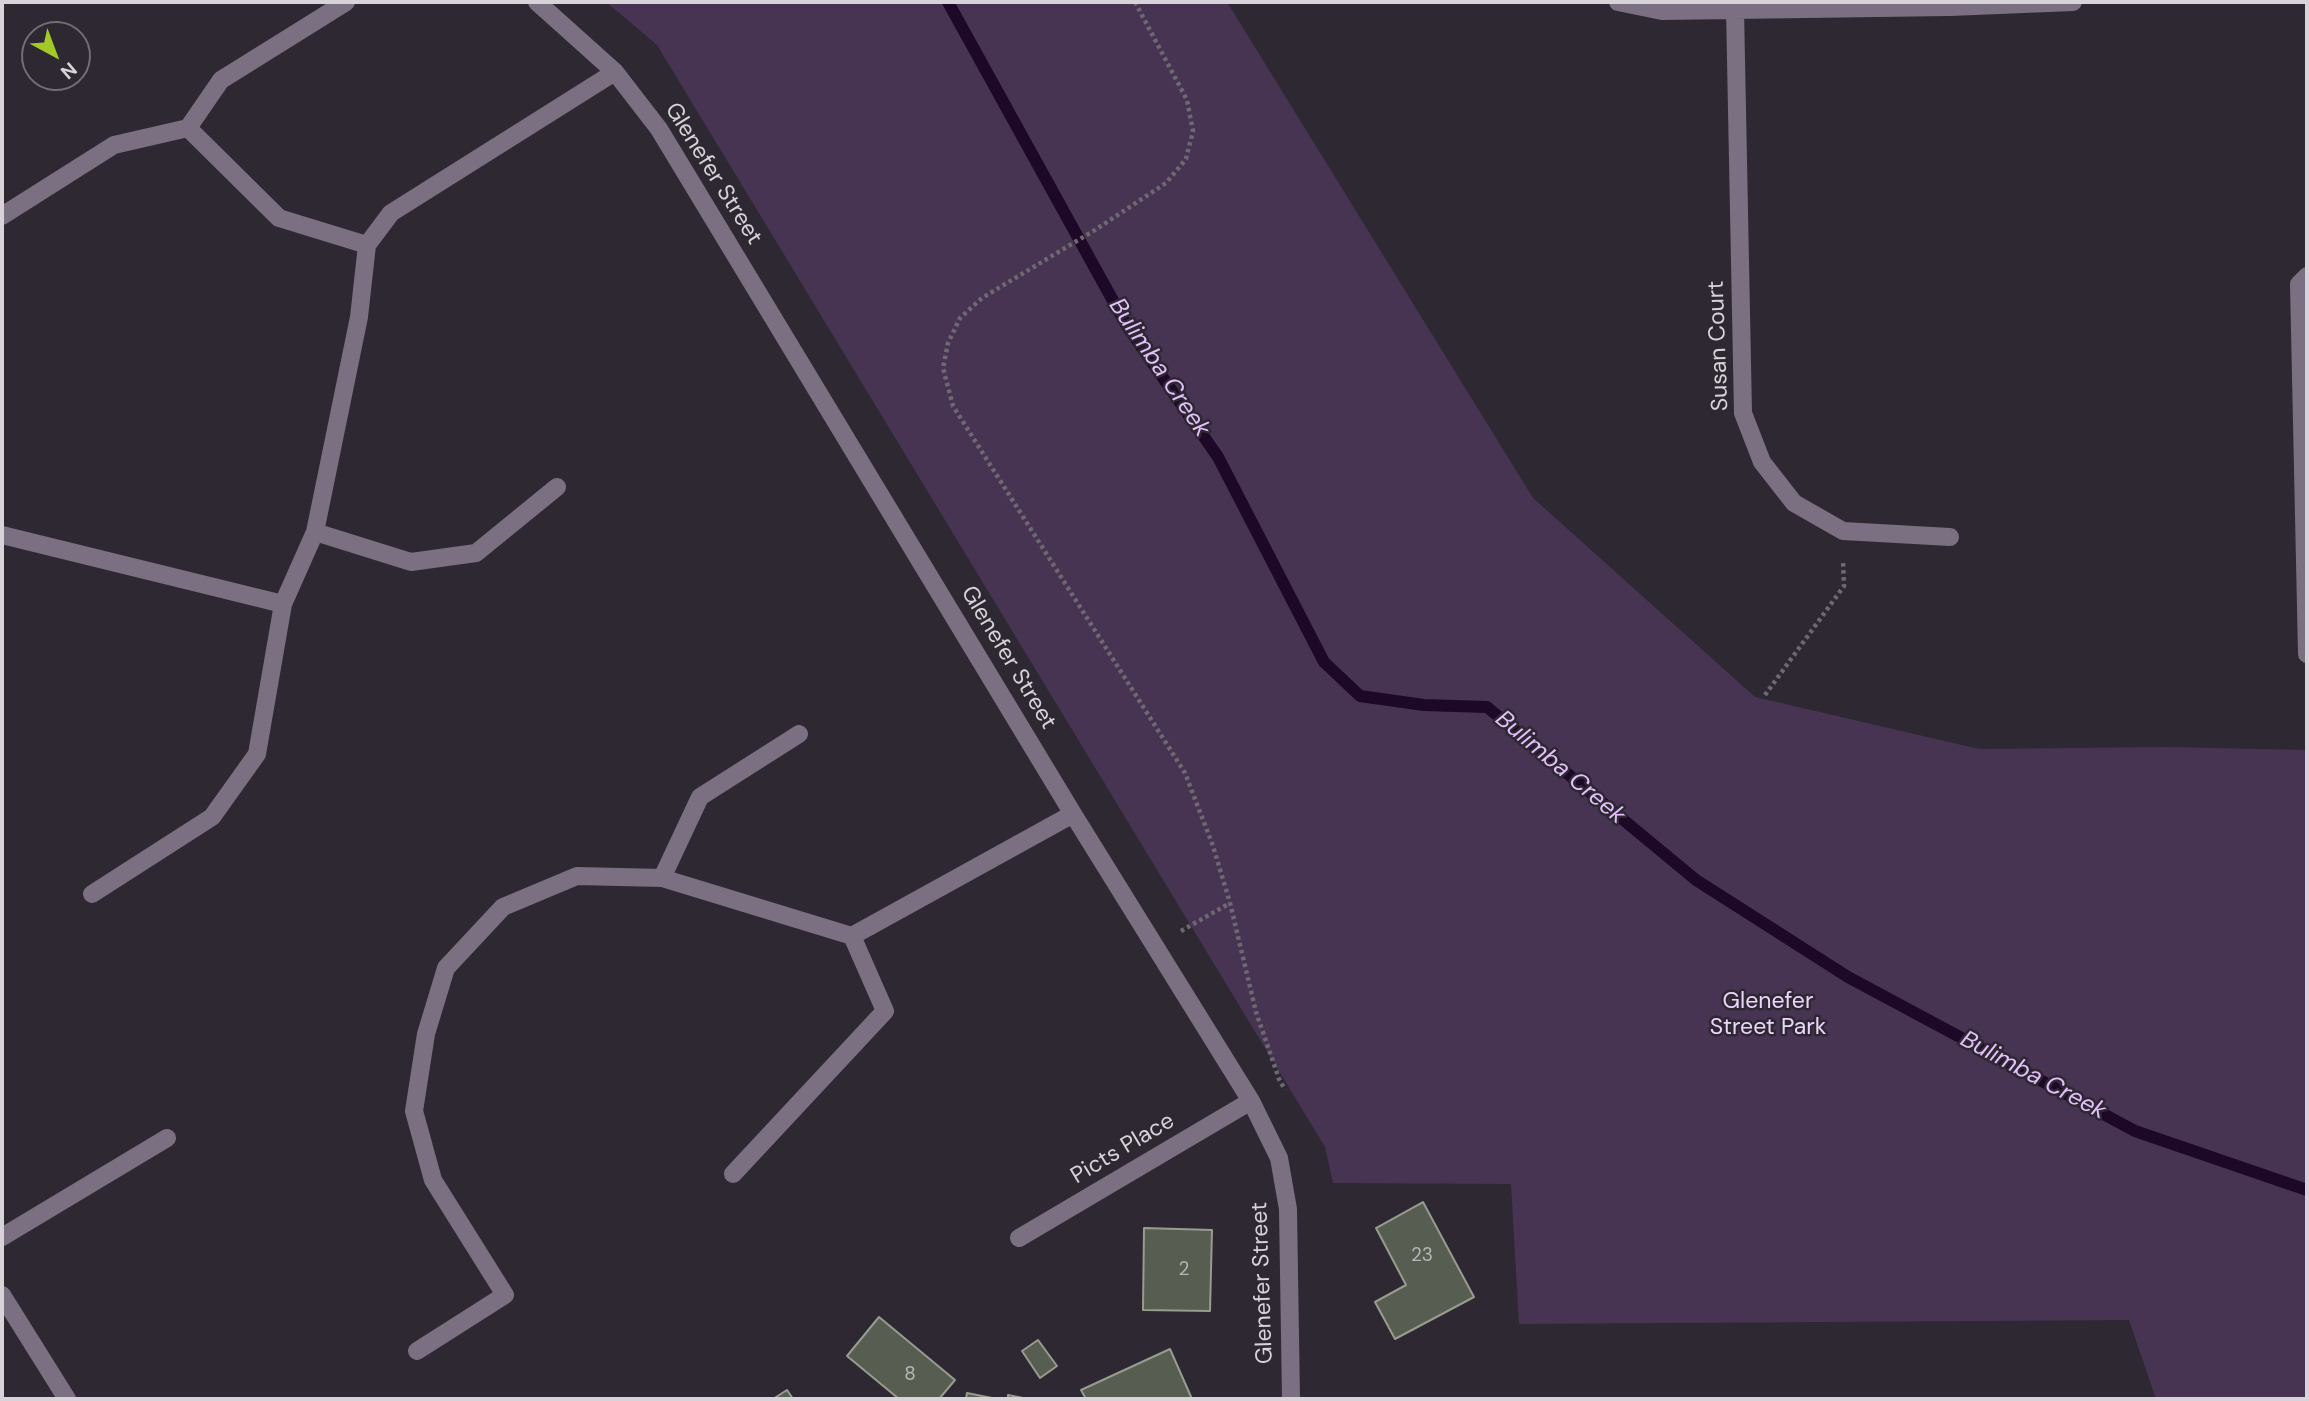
<!DOCTYPE html>
<style>
body{margin:0}
#map{position:relative;width:2309px;height:1401px;overflow:hidden;background:#2e2832;font-family:"DM Sans",sans-serif}
canvas{display:block}
.frame{position:absolute;inset:0;border:4px solid #d7d3d9;pointer-events:none}
.north{position:absolute;left:21px;top:21px;width:70px;height:70px;box-sizing:border-box;background:#2e2832;border:2px solid #726c75;border-radius:50%;rotate:139deg;font-size:19px;font-weight:700;line-height:28px;text-align:center;color:#d7d3d9}
.north::after{content:'';display:block;margin:auto;width:24px;height:32px;background:#a2c928;clip-path:polygon(50% 0,100% 100%,50% 72%,0 100%)}
</style>
<div id="map">
<canvas width="2309" height="1401"></canvas>
<div class="frame"></div>
<div class="north">N</div>
</div>
<script>
const g = document.querySelector('canvas').getContext('2d');
g.lineJoin = 'round';
function paint(path, color) { g.fillStyle = color; g.fill(path, 'evenodd'); }
function strokePath(path, color, width, dash) { g.strokeStyle = color; g.lineWidth = width; g.lineCap = dash ? 'butt' : 'round'; g.setLineDash(dash || []); g.stroke(path); }
function write(font, color, halo, rows, align = 'center') {
  g.font = font + ' "DM Sans",sans-serif'; g.lineWidth = 5; g.setLineDash([]); g.textBaseline = 'middle'; g.strokeStyle = halo; g.fillStyle = color; for (const [text, x, y, turn = 0] of rows) {
    g.save(); g.translate(x, y); g.rotate((+turn || 0) * Math.PI / 180); g.textAlign = isNaN(turn) ? turn : align; if (halo) g.strokeText(text, 0, 0); g.fillText(text, 0, 0); g.restore();
  }
}
const green = new Path2D(`
 M606 2H1227L1533 498 1755 697 1979 749 2166 747 2307 750V1399H2156L2129 1320 1519 1324 1511 1184 1333 1183 1325 1147 657 45Z`);
const stream = new Path2D(`
 M948 2 1127 326 1218 457 1324 662 1360 696 1424 705 1487 707 1696 880 1848 977 2135 1131 2307 1190`);
const building = new Path2D(`
 M1423 1202 1474 1297 1395 1339 1375 1302 1406 1285 1376 1228Z
 M1144 1228 1212 1230 1210 1311 1143 1310Z
 M879 1317 955 1380 939 1399H899L847 1356Z
 M1038 1340 1057 1366 1040 1378 1022 1351Z
 M1170 1349 1192 1399H1086L1081 1390Z
 M787 1390 793 1399H773Z
 M967 1393 997 1399H966Z
 M1008 1395 1028 1399H1008Z`);
const path = new Path2D(`
 M1135 2 1187 100 1193 131 1186 159 1166 183 1095 230 982 298 960 318 948 343 943 368 953 406 1185 773 1213 846 1230 903 1256 1012 1279 1079 1285 1090
 M1765 695 1844 586 1843 560
 M1181 931 1230 903`);
const minor = new Path2D(`
 M537 2 615 72 659 129 1073 814 1251 1101 1279 1158 1288 1209 1291 1399
 M1618 2 1662 11 1950 7 2073 2
 M1735 9 1743 413 1762 462 1794 503 1843 531 1950 537
 M188 128 279 218 367 245
 M2 216 114 145 188 128 221 80 346 2
 M2307 276 2299 284 2307 654
 M315 532 411 562 476 553 557 487
 M2 535 283 604
 M662 878 700 797 799 734
 M92 894 212 817 257 754 283 604 315 532 359 317 367 245 391 213 615 72
 M733 1174 885 1011 852 936
 M2 1237 167 1138
 M1019 1238 1251 1101
 M2 1295 67 1399
 M417 1351 505 1295 433 1180 414 1111 426 1034 446 968 503 907 577 876 662 878 852 936 1073 814`);
const numberNames = [
 ["23",1422,1256],
 ["2",1184,1270],
 ["8",910,1375]
];
const streetNames = [
 ["Glenefer Street",713,174,58],
 ["Susan Court",1719,346,-92],
 ["Glenefer Street",1008,658,59],
 ["Picts Place",1123,1149,-31],
 ["Glenefer Street",1263,1283,-92]
];
const parkNames = [
 ["Glenefer",1768,1002],
 ["Street Park",1768,1028]
];
const waterNames = [
 ["Bulimba Creek",1159,368,56],
 ["Bulimba Creek",1560,768,40],
 ["Bulimba Creek",2033,1076,28]
];
paint(green, '#473452');
strokePath(stream, '#1d0828', 12);
paint(building, '#585d51');
strokePath(building, '#979c8f', 2);
strokePath(path, '#6e6971', 4.5, [3.5, 3.5]);
strokePath(minor, '#7a7081', 18);
write('19px', '#b7b6b7', null, numberNames);
write('23px', '#d7d3d9', '#2e2832', streetNames);
write('23px', '#ecd5fb', '#2e2832', parkNames);
write('italic 24px', '#e5bffd', '#2e2832', waterNames);
</script>
